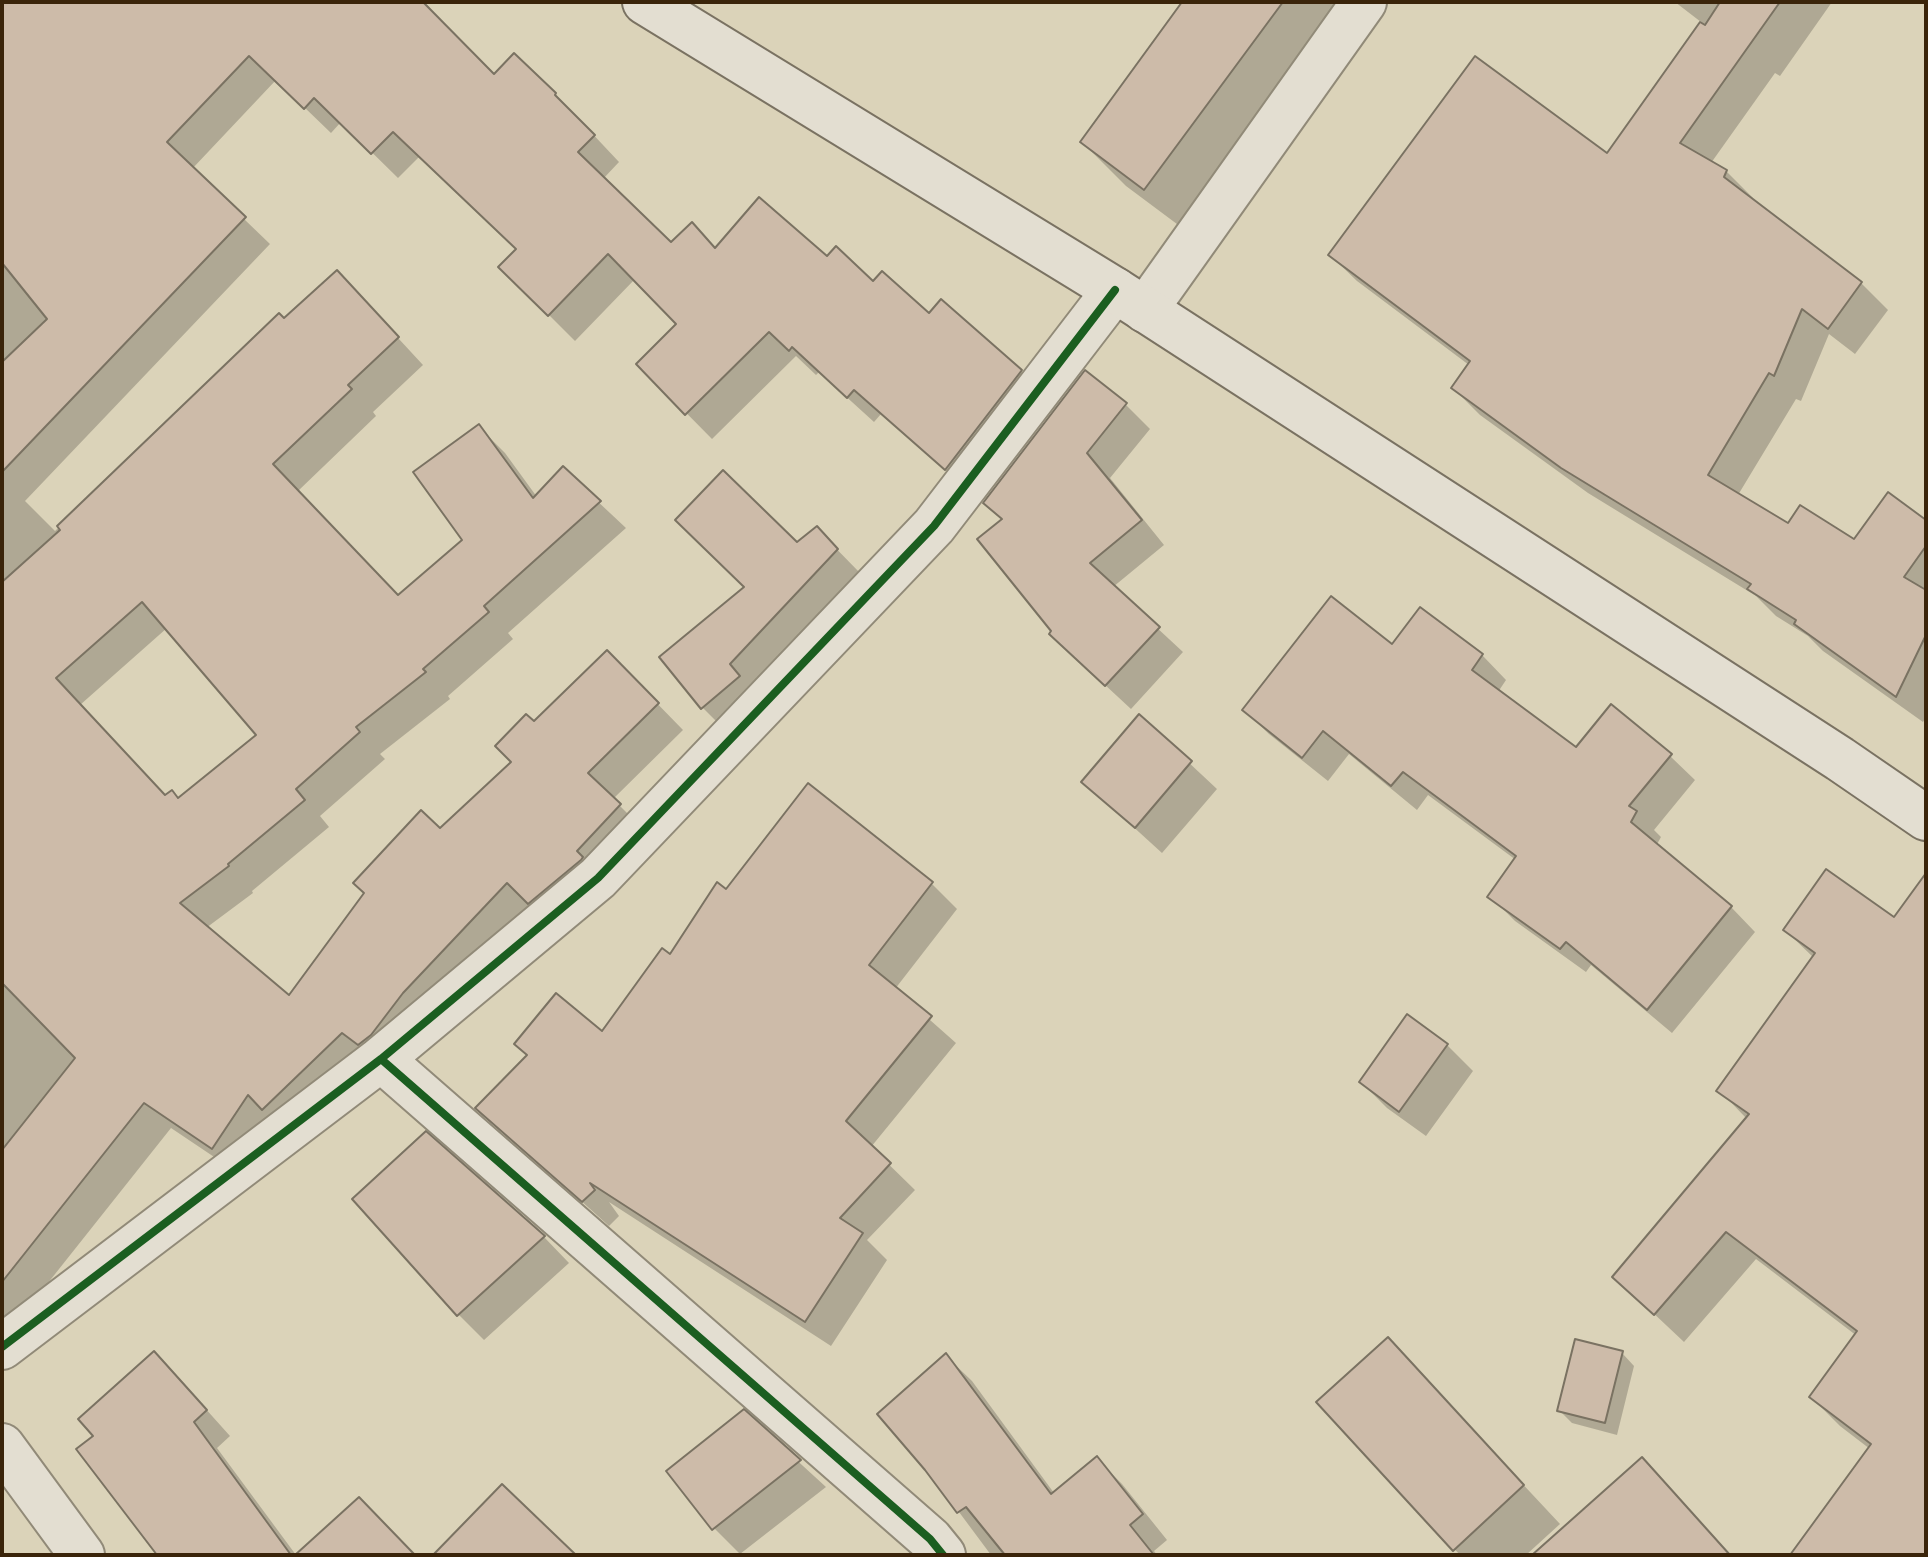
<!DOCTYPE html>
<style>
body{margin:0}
#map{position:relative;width:1928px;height:1557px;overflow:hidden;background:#dbd3b9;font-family:"Old Standard TT",serif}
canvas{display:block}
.frame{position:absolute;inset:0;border:4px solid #3a240a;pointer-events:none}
</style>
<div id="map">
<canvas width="1928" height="1557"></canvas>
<div class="frame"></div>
</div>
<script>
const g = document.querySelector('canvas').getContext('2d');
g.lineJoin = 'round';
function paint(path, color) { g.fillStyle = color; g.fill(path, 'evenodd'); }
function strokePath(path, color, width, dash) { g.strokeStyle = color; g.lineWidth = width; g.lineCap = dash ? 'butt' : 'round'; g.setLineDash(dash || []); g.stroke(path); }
const shadow = new Path2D(`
 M2 2H424L494 77 555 94 619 162 603 179 671 244 692 225 717 249 827 259 1021 371 1047 397 972 494 881 414 874 422 819 372 816 375 796 356 712 439 638 364 679 324 635 279 575 341 501 267 518 250 420 156 398 178 341 122 331 133 276 80 192 169 270 244 25 501 55 531 279 316 284 321 362 299 423 365 373 412 376 416 298 491 399 597 465 540 479 427 505 453 537 497 563 469 626 528 508 633 513 639 448 696 450 699 380 754 385 759 320 816 329 827 252 891 253 893 206 928 289 998 440 831 513 762 534 724 607 652 683 730 613 799 645 831 238 1173 171 1128 36 1298 2 1370ZM167 628 259 735 179 800 166 797 80 705Z
 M1185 2H1360L1189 233 1126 186 1082 142Z
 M1675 2H1832L1780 76 1775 73 1711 163 1726 171 1753 198 1752 200 1861 283 1888 310 1855 354 1829 334 1801 401 1796 399 1738 495 1789 526 1855 542 1926 522V717L1923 722 1823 651 1808 636 1776 616 1756 596 1588 493 1480 415 1453 388 1469 365 1357 281 1330 255 1608 156 1701 22Z
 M1086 373 1126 405 1150 429 1110 478 1164 545 1113 587 1183 652 1131 709 1076 658 1054 631 1003 520Z
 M817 529 860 573 725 730 702 707 797 545Z
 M1393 647 1482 655 1506 680 1498 692 1576 749 1670 756 1695 780 1654 830 1661 837 1656 846 1731 907 1755 932 1672 1033 1591 965 1586 972 1515 921 1490 896 1516 860 1428 795 1417 810 1349 754 1328 781 1269 734 1244 710Z
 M1140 717 1217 789 1162 853 1084 782Z
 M932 884 957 909 895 989 956 1043 871 1147 915 1190 867 1240 887 1260 831 1346 609 1202 619 1216 609 1226 478 1108 602 1034 727 891Z
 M1926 914V1555H1793L1870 1449 1840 1426 1811 1397 1857 1336 1756 1259 1684 1342 1615 1277 1747 1119 1719 1090 1814 958 1785 930Z
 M1447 1045 1473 1071 1426 1136 1387 1108 1361 1082Z
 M544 1237 569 1263 484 1340 458 1314Z
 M1388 1340 1560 1524 1526 1555H1460L1319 1402Z
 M1622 1353 1634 1366 1617 1435 1572 1423 1559 1410Z
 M946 1356 972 1381 1054 1493 1097 1459 1122 1484 1167 1540 1154 1551 1157 1555H991L927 1469Z
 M178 1378 230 1436 217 1448 296 1555H159Z
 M744 1412 826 1487 740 1554 714 1528Z
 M1642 1460 1730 1555H1550Z`);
const building = new Path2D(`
 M2 2H423L494 74 514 53 556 93 555 95 595 135 578 152 671 242 692 222 715 248 759 197 827 256 836 246 873 281 882 271 929 313 941 299 1022 370 945 470 854 390 847 398 792 347 789 351 769 332 685 415 636 364 676 324 608 254 548 316 498 267 516 249 393 132 371 154 314 98 304 109 249 56 167 142 246 217 2 472V362L47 319 2 263Z
 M1182 2H1283L1144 190 1080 142Z
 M1720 2H1780L1680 143 1727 170 1724 177 1862 282 1828 329 1802 309 1774 376 1769 373 1708 475 1788 523 1800 505 1854 539 1888 492 1926 520V546L1904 577 1926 590V635L1896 697 1794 624 1796 620 1747 589 1751 584 1561 468 1451 388 1470 361 1328 255 1475 56 1607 153 1700 22 1705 25Z
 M337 270 399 337 348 385 352 389 273 464 398 595 462 540 413 472 479 424 533 498 563 466 601 501 484 606 489 612 423 669 426 672 356 727 360 732 296 789 305 800 228 864 229 866 180 903 289 995 364 893 353 883 421 810 440 828 511 762 495 746 526 714 534 721 607 650 659 703 588 773 621 804 577 851 583 857 581 860 528 904 507 883 403 993 371 1035 358 1045 342 1033 262 1110 248 1095 212 1149 144 1103 2 1282V1150L75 1058 2 983V582L60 530 57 526 279 313 284 318ZM142 602 256 735 178 798 172 790 165 795 56 678Z
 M1085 370 1127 403 1087 453 1142 520 1090 563 1160 627 1105 686 1049 634 1051 631 977 539 1002 519 983 503Z
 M723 470 797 542 817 526 838 549 730 664 740 676 701 709 659 657 744 587 675 520Z
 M1331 596 1392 644 1420 607 1483 654 1472 670 1576 747 1611 704 1672 754 1629 806 1637 811 1631 822 1732 906 1647 1010 1566 942 1560 949 1487 897 1516 856 1403 772 1391 786 1323 731 1302 758 1242 710Z
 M1139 714 1192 761 1135 828 1081 782Z
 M808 783 933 882 869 965 932 1016 846 1121 891 1163 840 1218 863 1233 805 1322 590 1183 595 1190 582 1202 475 1108 527 1055 514 1044 556 993 602 1031 662 948 670 954 717 882 726 889Z
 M1826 869 1894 917 1926 873V1555H1790L1871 1444 1809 1397 1857 1331 1726 1232 1654 1315 1612 1277 1749 1114 1716 1091 1815 953 1783 930Z
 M1407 1014 1448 1044 1399 1112 1359 1082Z
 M426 1131 545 1236 457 1316 352 1199Z
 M1388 1337 1524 1485 1453 1551 1316 1402Z
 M1575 1339 1623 1351 1605 1423 1557 1411Z
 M154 1351 207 1410 194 1422 291 1555H157L76 1449 93 1436 78 1419Z
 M946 1353 1051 1494 1097 1456 1143 1514 1130 1525 1154 1555H1005L966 1507 957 1513 925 1470 877 1414Z
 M744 1409 801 1460 712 1530 666 1471Z
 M1642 1457 1730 1555H1532Z
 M502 1484 576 1555H433Z
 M359 1497 415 1555H295Z`);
const minor = new Path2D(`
 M1145 310 1364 2
 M381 1059 930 1539 943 1555
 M2 1347 381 1059 598 878 934 526 1115 290
 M2 1446 82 1555`);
const secondary = new Path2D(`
 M645 2 1115 290 1840 759 1926 818`);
const cycleway = new Path2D(`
 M381 1059 930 1539 943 1555
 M2 1347 381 1059 598 878 934 526 1115 290`);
paint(shadow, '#0003');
paint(building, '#cdbba9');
strokePath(building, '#7a7262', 2);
strokePath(minor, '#918a78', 48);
strokePath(secondary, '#7a7262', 48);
strokePath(minor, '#e3ded1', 44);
strokePath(secondary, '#e3ded1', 44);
strokePath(cycleway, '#1b5e20', 8);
</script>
